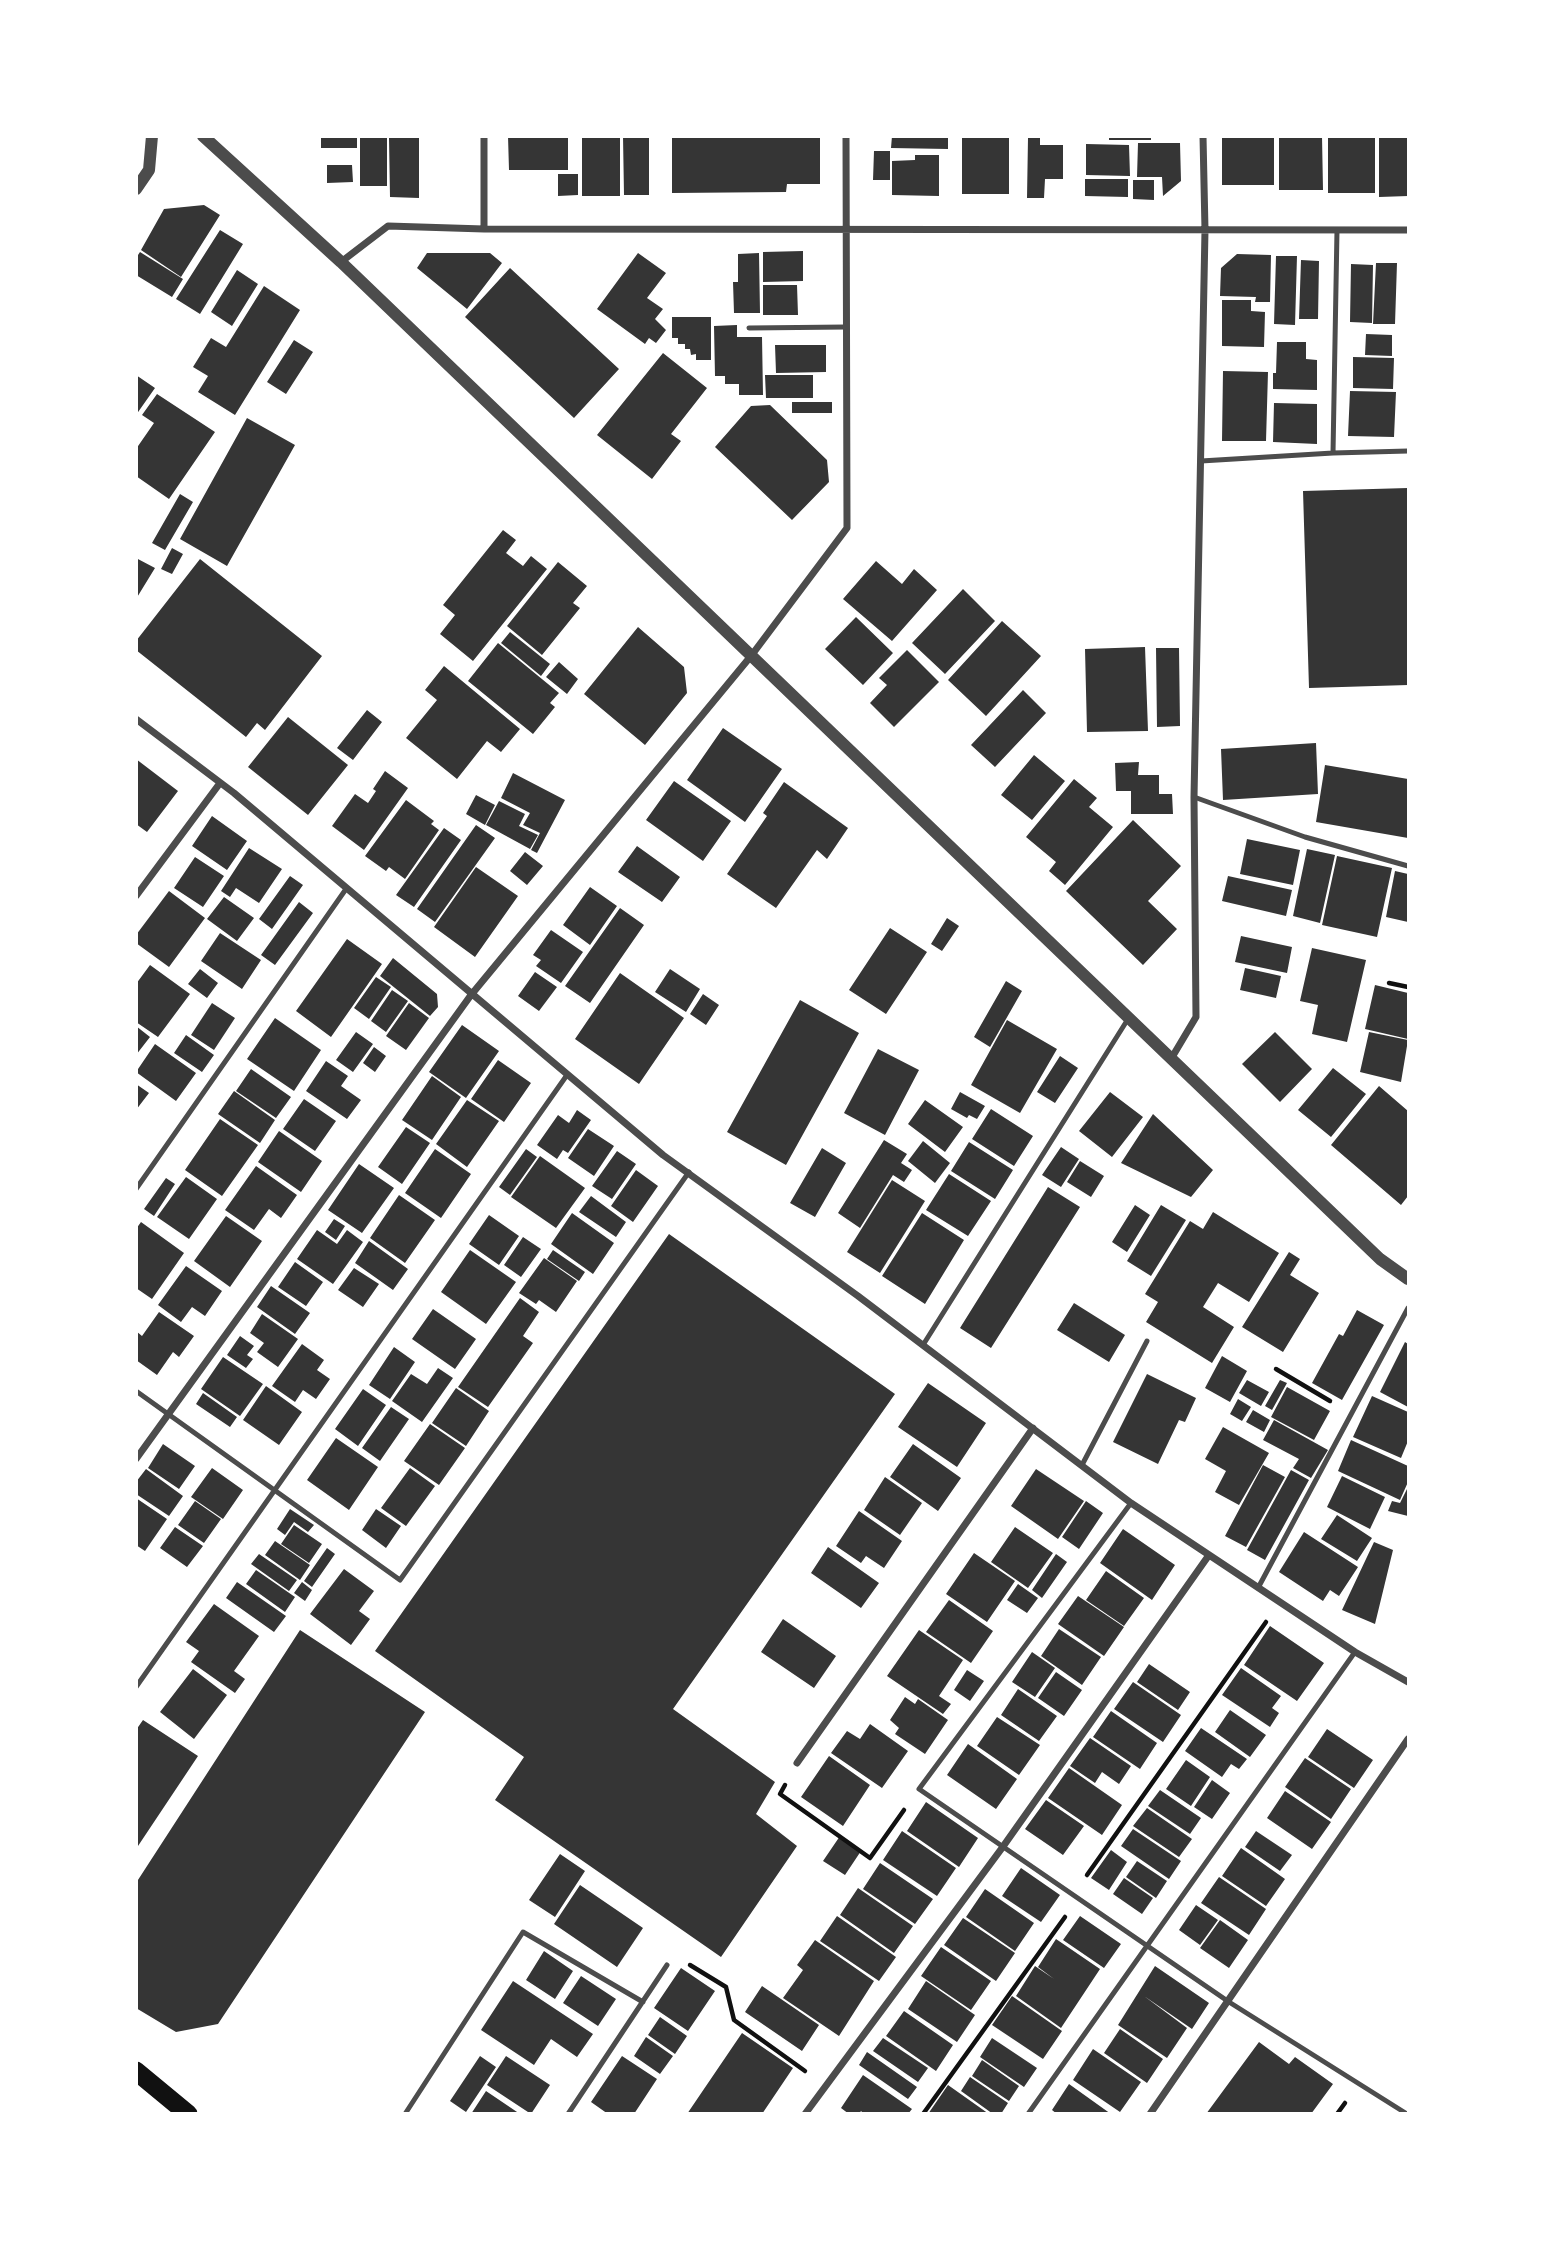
<!DOCTYPE html>
<style>
body{margin:0}
#map{position:relative;width:1545px;height:2250px;overflow:hidden;background:#fff;font-family:Signika,sans-serif}
canvas{display:block}
.frame{position:absolute;inset:0;border:138px solid #fff;pointer-events:none}
</style>
<div id="map">
<canvas width="1545" height="2250"></canvas>
<div class="frame"></div>
</div>
<script>
const g = document.querySelector('canvas').getContext('2d');
g.lineJoin = 'round';
function paint(path, color) { g.fillStyle = color; g.fill(path, 'evenodd'); }
function strokePath(path, color, width, dash) { g.strokeStyle = color; g.lineWidth = width; g.lineCap = dash ? 'butt' : 'round'; g.setLineDash(dash || []); g.stroke(path); }
const building = new Path2D(`
 M321 136H357V148H321Z
 M508 136H568V170H509Z
 M582 136H620V196H582Z
 M623 136H649V195H624Z
 M672 136H820V184H787L786 192 672 193Z
 M892 136H948V149L891 148Z
 M962 136H1009V194H962Z
 M1109 136H1151V140H1109Z
 M1222 136H1274V185H1222Z
 M1279 136H1322L1323 190H1279Z
 M1328 136H1375V193H1328Z
 M1379 136H1408V196L1379 197Z
 M360 138H387V186H360Z
 M389 138H419V198L390 197Z
 M1028 138H1040V145H1063V179H1045L1044 198H1027Z
 M1138 143H1180L1181 181 1163 196 1162 177H1137Z
 M1086 144 1129 145 1130 176 1086 175Z
 M874 151H890V180H873Z
 M915 155H939V196L892 195V161L915 160Z
 M327 165H352L353 182 327 183Z
 M558 174H578V195L558 196Z
 M1085 179H1128V197L1085 196Z
 M1133 180H1154V200L1133 199Z
 M204 205 220 215 181 277 141 250 164 209Z
 M220 230 243 244 200 314 176 299Z
 M803 251V281L763 282V252Z
 M140 252 183 279 172 297 136 275V258Z
 M427 253H490L502 263 467 309 417 268Z
 M638 253 666 273 647 298 663 309 655 319 666 330 656 343 649 338 645 344 597 309Z
 M759 253 760 313H734L733 282H738V254Z
 M1237 254 1271 255 1270 302H1255L1256 297 1220 296 1221 268Z
 M1276 256H1297L1295 325 1274 324Z
 M1301 260 1319 261 1318 319H1299Z
 M1376 263H1397L1395 324H1373Z
 M1351 264 1373 265 1372 323 1350 322Z
 M510 268 619 369 574 418 465 317Z
 M237 270 258 284 232 326 211 312Z
 M763 285H797L798 315H763Z
 M264 286 300 310 235 415 198 392 208 376 193 367 211 338 226 347Z
 M1222 300H1251V311L1265 312 1264 347 1222 346Z
 M672 317H711V360H696V354L691 355 690 349H685V344H678V338H672Z
 M737 325V337H762L763 395H739V384H725V376H715L714 326Z
 M1366 334 1392 335V356L1365 355Z
 M294 340 313 352 286 394 267 382Z
 M1277 342H1306V359L1317 360V390L1273 389V373H1276Z
 M775 345H826V372L776 373Z
 M663 353 707 388 671 434 681 441 652 479 597 435Z
 M1353 357 1394 358 1393 389 1353 388Z
 M1223 371 1268 372 1266 441H1222Z
 M136 375 155 388 136 415Z
 M765 375H813V398H766Z
 M1350 391 1396 392 1394 437 1348 436Z
 M157 394 215 432 169 499 136 476V449L154 423 142 415Z
 M792 402H832V413H792Z
 M1274 403 1317 404V444L1273 442Z
 M770 405 827 460 829 482 792 520 715 447 751 406Z
 M247 418 295 445 227 566 180 539Z
 M1408 488V685L1309 688 1303 491Z
 M180 494 193 502 165 550 152 543Z
 M503 530 516 540 506 553 523 566 531 556 547 569 473 661 440 634 455 615 443 605Z
 M172 548 183 554 172 574 161 569Z
 M136 558 155 568 136 599Z
 M200 559 322 656 265 730 257 723 246 737 136 650V641Z
 M876 561 902 584 914 569 937 590 892 641 843 599Z
 M558 562 587 586 573 603 580 608 542 655 507 626Z
 M963 589 995 621 945 674 912 643Z
 M856 617 893 653 863 685 825 649Z
 M1002 621 1041 656 986 716 948 680Z
 M638 627 684 667 687 693 645 745 584 694Z
 M510 632 550 664 541 676 501 643Z
 M498 643 559 693 550 703 555 707 533 734 468 681Z
 M1145 647 1148 731 1087 732 1085 649Z
 M1156 648H1179L1180 726 1157 727Z
 M907 650 939 682 894 727 870 703 887 685 879 678Z
 M559 662 578 679 567 694 546 677Z
 M444 666 520 729 501 752 487 741 457 779 406 738 437 700 425 690Z
 M1023 690 1046 713 995 767 971 745Z
 M367 710 382 722 353 760 337 748Z
 M288 717 348 765 308 815 248 767Z
 M723 728 782 769 745 822 687 780Z
 M1316 743 1318 794 1223 800 1221 749Z
 M1034 755 1065 781 1032 820 1001 795Z
 M136 759 178 791 147 832 136 824Z
 M1139 762 1138 775H1159V794H1172L1173 814H1131V791H1116L1115 763Z
 M1325 765 1408 779V838L1316 822Z
 M385 771 408 788 364 850 332 826 355 794 368 803 376 791 373 789Z
 M513 773 565 800 537 853 531 850 540 833 523 825 530 813 501 798Z
 M1074 779 1097 798 1089 807 1113 827 1065 885 1049 871 1056 862 1026 837Z
 M674 781 731 821 703 861 646 820Z
 M784 782 848 828 827 859 817 850 776 908 727 874 767 816 763 813Z
 M476 795 495 805 485 825 466 814Z
 M406 800 434 821 431 824 439 830 405 879 389 867 386 871 365 856Z
 M499 801 525 814 519 826 538 835 530 849 486 825Z
 M212 816 247 841 227 870 192 846Z
 M1133 820 1181 866 1148 901 1177 929 1143 965 1066 891Z
 M476 825 495 838 435 922 417 909Z
 M444 828 461 840 414 907 396 895Z
 M1247 839 1300 850 1293 885 1240 874Z
 M637 846 680 877 662 902 618 872Z
 M249 848 282 869 259 903 236 888 230 897 221 891Z
 M1307 849 1335 855 1320 923 1293 916Z
 M525 852 543 866 527 885 510 871Z
 M1337 856 1392 868 1377 937 1322 925Z
 M195 857 224 876 203 907 174 888Z
 M476 867 518 896 475 957 434 927Z
 M1395 871 1408 874V922L1386 917Z
 M290 876 303 885 272 929 259 919Z
 M1228 876 1292 890 1286 916 1222 901Z
 M590 887 617 906 590 945 563 925Z
 M169 891 205 918 169 967 136 943V935Z
 M224 897 254 918 237 941 207 919Z
 M299 902 313 913 275 965 261 955Z
 M620 908 644 925 590 1003 565 986Z
 M947 918 959 926 942 951 931 944Z
 M890 928 927 952 886 1014 849 990Z
 M551 930 583 952 561 983 536 966 541 960 533 955Z
 M220 933 261 960 242 989 201 961Z
 M1241 936 1292 947 1287 973 1235 962Z
 M347 939 382 964 331 1037 296 1011Z
 M1312 948 1366 960 1347 1042 1312 1034 1318 1005 1300 1001Z
 M393 958 437 994 438 1007 430 1016 380 976Z
 M150 965 190 994 158 1037 136 1022V984Z
 M1245 968 1281 976 1276 998 1240 990Z
 M200 969 218 983 207 998 188 984Z
 M670 969 700 989 686 1012 655 992Z
 M535 972 557 987 539 1011 518 996Z
 M620 973 684 1018 639 1084 575 1039Z
 M376 977 391 987 369 1019 354 1008Z
 M1006 981 1022 991 990 1047 974 1037Z
 M1375 985 1408 993V1039L1365 1029Z
 M392 990 408 1001 386 1032 371 1021Z
 M703 994 719 1005 706 1025 690 1014Z
 M800 1000 859 1033 786 1165 727 1132Z
 M212 1003 235 1018 214 1050 191 1035Z
 M409 1003 429 1018 406 1050 386 1036Z
 M275 1018 321 1050 294 1091 247 1059Z
 M1007 1020 1057 1049 1020 1113 971 1085Z
 M462 1025 499 1051 466 1098 429 1072Z
 M136 1026 150 1037 136 1055Z
 M356 1032 373 1044 353 1072 336 1060Z
 M1275 1032 1312 1069 1280 1102 1242 1064Z
 M1369 1032 1408 1040 1401 1082 1360 1072Z
 M186 1035 214 1055 202 1072 174 1053Z
 M155 1044 196 1073 176 1101 136 1072Z
 M374 1047 386 1056 375 1072 363 1063Z
 M878 1049 919 1070 885 1135 844 1113Z
 M1060 1056 1078 1068 1055 1103 1037 1092Z
 M498 1060 531 1083 504 1122 471 1099Z
 M326 1061 348 1076 341 1086 361 1100 347 1119 306 1091Z
 M1333 1068 1366 1094 1331 1137 1298 1110Z
 M251 1069 291 1097 276 1118 236 1091Z
 M432 1076 461 1097 432 1140 402 1120Z
 M136 1084 149 1093 136 1110Z
 M1379 1086 1408 1111V1196L1401 1205 1331 1145Z
 M234 1091 275 1120 260 1143 218 1114Z
 M960 1092 985 1106 977 1119 969 1115 967 1118 951 1109Z
 M1110 1092 1143 1117 1112 1157 1079 1131Z
 M304 1099 336 1121 315 1151 283 1129Z
 M467 1100 499 1121 467 1167 436 1144Z
 M925 1100 963 1127 945 1152 908 1124Z
 M991 1109 1033 1136 1014 1166 972 1139Z
 M577 1110 591 1120 568 1153 563 1150 557 1159 537 1145 558 1115 569 1123Z
 M1153 1114 1213 1170 1191 1197 1121 1163Z
 M220 1119 258 1145 222 1196 185 1170Z
 M406 1127 430 1143 402 1184 378 1167Z
 M588 1129 614 1146 594 1176 568 1158Z
 M279 1131 322 1161 301 1192 258 1162Z
 M884 1140 907 1154 901 1163 912 1170 904 1182 893 1175 860 1228 838 1213Z
 M923 1141 950 1163 935 1183 908 1161Z
 M969 1142 1013 1170 995 1199 951 1171Z
 M1061 1147 1079 1159 1061 1187 1042 1175Z
 M822 1148 846 1163 815 1217 790 1203Z
 M435 1149 471 1174 441 1218 405 1193Z
 M526 1149 537 1157 510 1195 499 1187Z
 M617 1151 636 1164 612 1199 592 1186Z
 M540 1156 585 1188 556 1228 511 1197Z
 M1080 1161 1104 1176 1091 1197 1067 1182Z
 M359 1164 394 1188 362 1233 328 1210Z
 M256 1166 297 1195 281 1218 269 1209 254 1230 225 1210Z
 M636 1170 658 1186 633 1222 611 1206Z
 M949 1174 991 1201 968 1236 926 1210Z
 M186 1177 217 1199 189 1239 157 1217Z
 M166 1178 175 1184 154 1216 144 1209Z
 M892 1180 925 1201 880 1273 847 1252Z
 M1048 1187 1080 1207 991 1348 960 1328Z
 M399 1195 435 1220 405 1263 370 1238Z
 M591 1196 626 1222 616 1237 579 1212Z
 M1135 1205 1150 1215 1127 1252 1112 1242Z
 M1161 1205 1186 1220 1151 1276 1127 1261Z
 M1213 1212 1279 1253 1249 1302 1218 1283 1203 1307 1234 1327 1212 1363 1146 1322 1158 1302 1145 1294 1190 1221 1203 1229Z
 M572 1213 614 1243 593 1274 551 1244Z
 M922 1213 964 1240 925 1304 882 1276Z
 M489 1215 519 1236 499 1265 469 1244Z
 M226 1216 262 1241 230 1287 194 1261Z
 M334 1219 345 1226 336 1240 325 1232Z
 M141 1222 184 1253 152 1299 136 1288V1229Z
 M317 1230 337 1244 347 1230 363 1242 333 1284 297 1259Z
 M669 1234 895 1394 673 1709 775 1782 756 1814 797 1846 721 1957 495 1800 524 1757 375 1651Z
 M523 1237 541 1249 521 1277 504 1265Z
 M369 1241 408 1269 393 1290 355 1263Z
 M470 1250 516 1282 486 1324 441 1292Z
 M553 1250 585 1272 579 1281 547 1259Z
 M1289 1252 1300 1259 1290 1275 1319 1293 1283 1352 1242 1327Z
 M544 1258 577 1281 556 1312 539 1300 536 1304 519 1293Z
 M295 1262 323 1282 306 1306 278 1287Z
 M186 1266 222 1291 205 1316 192 1307 181 1322 158 1305Z
 M354 1268 379 1284 363 1307 338 1290Z
 M271 1286 310 1313 295 1334 257 1307Z
 M520 1298 539 1312 523 1336 533 1343 488 1407 458 1387Z
 M1074 1303 1125 1335 1109 1362 1057 1330Z
 M433 1309 476 1339 455 1369 412 1339Z
 M1357 1310 1384 1325 1342 1400 1312 1383 1339 1334 1343 1336Z
 M159 1312 194 1336 179 1357 173 1352 157 1375 136 1360V1331L142 1336Z
 M262 1314 298 1339 278 1367 257 1352 264 1343 250 1333Z
 M240 1336 254 1346 247 1355 253 1359 246 1368 227 1355Z
 M1405 1342 1408 1344V1407L1380 1392Z
 M302 1344 324 1360 317 1370 330 1379 316 1399 303 1390 295 1402 272 1386Z
 M394 1347 415 1362 390 1399 369 1385Z
 M1222 1356 1247 1371 1230 1402 1205 1388Z
 M223 1357 263 1384 240 1416 201 1389Z
 M438 1368 453 1378 422 1422 392 1401 411 1374 427 1384Z
 M1147 1374 1196 1398 1185 1422 1179 1420 1158 1464 1113 1442Z
 M1247 1380 1269 1392 1261 1406 1239 1393Z
 M1280 1380 1287 1383 1272 1410 1265 1406Z
 M928 1383 986 1423 957 1467 898 1427Z
 M266 1386 302 1412 279 1445 243 1420Z
 M1287 1387 1330 1411 1314 1440 1271 1417Z
 M456 1388 489 1411 466 1446 432 1423Z
 M363 1389 386 1405 358 1446 335 1429Z
 M203 1393 237 1417 230 1427 196 1404Z
 M1372 1396 1408 1412V1441L1401 1458 1353 1437Z
 M1238 1399 1251 1407 1242 1421 1230 1414Z
 M391 1407 409 1419 380 1461 362 1448Z
 M1253 1410 1270 1420 1264 1432 1246 1422Z
 M1274 1420 1328 1450 1311 1478 1293 1468 1299 1459 1263 1440Z
 M430 1424 465 1448 439 1485 404 1461Z
 M1223 1427 1269 1453 1239 1505 1215 1492 1226 1471 1205 1459Z
 M336 1438 378 1467 349 1510 307 1480Z
 M1351 1440 1408 1466V1482L1400 1500 1338 1471Z
 M163 1444 195 1466 179 1489 148 1468Z
 M913 1444 961 1478 938 1511 890 1477Z
 M1263 1465 1285 1477 1246 1547 1225 1536Z
 M212 1468 243 1490 223 1519 191 1497Z
 M410 1468 435 1486 406 1526 381 1508Z
 M146 1469 183 1496 169 1516 136 1494V1482Z
 M1036 1469 1084 1501 1058 1539 1011 1506Z
 M1291 1470 1309 1480 1265 1560 1247 1550Z
 M1342 1476 1385 1497 1370 1529 1327 1507Z
 M885 1477 922 1503 900 1535 864 1510Z
 M1408 1487V1516L1388 1511 1392 1501 1400 1503Z
 M136 1498 167 1519 145 1551 136 1545Z
 M195 1501 221 1519 204 1543 178 1525Z
 M1086 1501 1103 1513 1079 1549 1062 1537Z
 M290 1509 314 1525 308 1532 294 1522 285 1535 277 1529Z
 M376 1509 401 1526 386 1548 362 1530Z
 M859 1511 902 1541 884 1568 866 1556 861 1563 836 1546Z
 M1337 1515 1372 1538 1357 1561 1321 1539Z
 M294 1525 322 1544 309 1563 281 1544Z
 M175 1527 203 1546 187 1567 160 1548Z
 M1015 1527 1053 1553 1028 1588 991 1562Z
 M1123 1529 1175 1565 1152 1600 1100 1563Z
 M1304 1532 1358 1567 1339 1596 1330 1590 1323 1601 1279 1572Z
 M275 1541 310 1565 300 1580 265 1555Z
 M1374 1542 1393 1550 1375 1624 1342 1610Z
 M828 1547 879 1583 861 1608 811 1573Z
 M327 1548 335 1554 312 1587 304 1581Z
 M974 1553 1015 1581 987 1622 946 1594Z
 M259 1554 297 1580 289 1591 251 1564Z
 M1056 1554 1067 1562 1042 1598 1032 1590Z
 M344 1569 374 1591 359 1611 370 1619 351 1645 310 1614Z
 M256 1570 295 1597 285 1612 246 1584Z
 M1106 1571 1144 1598 1124 1626 1086 1600Z
 M237 1582 286 1616 274 1632 226 1598Z
 M302 1582 312 1590 305 1601 294 1593Z
 M1018 1584 1038 1598 1027 1613 1007 1600Z
 M1078 1596 1124 1627 1104 1656 1058 1624Z
 M949 1600 993 1631 971 1663 926 1632Z
 M214 1604 259 1636 234 1671 245 1679 235 1693 191 1662 199 1651 186 1642Z
 M783 1619 836 1656 814 1688 761 1652Z
 M1270 1626 1324 1663 1297 1701 1244 1665Z
 M1059 1629 1101 1657 1082 1685 1041 1656Z
 M300 1630 425 1712 218 2024 176 2032 136 2008V1883Z
 M919 1630 963 1660 939 1696 951 1704 943 1714 887 1676Z
 M1032 1652 1055 1668 1035 1697 1012 1682Z
 M1149 1664 1190 1692 1178 1710 1137 1682Z
 M1241 1668 1281 1696 1272 1708 1279 1713 1270 1727 1222 1695Z
 M193 1669 227 1695 194 1739 160 1712Z
 M967 1670 984 1681 970 1701 954 1690Z
 M1056 1672 1082 1690 1064 1716 1038 1698Z
 M1133 1682 1181 1715 1163 1742 1114 1709Z
 M1018 1689 1057 1716 1039 1741 1001 1715Z
 M905 1697 915 1704 918 1699 948 1720 925 1754 895 1734 899 1728 890 1720Z
 M1230 1710 1266 1735 1250 1757 1215 1732Z
 M1111 1711 1157 1743 1140 1769 1093 1737Z
 M997 1717 1040 1745 1019 1775 977 1746Z
 M143 1720 198 1756 136 1849V1730Z
 M870 1724 908 1751 882 1788 831 1753 847 1731 860 1739Z
 M1201 1728 1247 1759 1239 1769 1231 1764 1222 1777 1185 1751Z
 M1327 1729 1373 1760 1354 1788 1308 1757Z
 M1090 1738 1131 1766 1119 1784 1102 1772 1095 1783 1070 1766Z
 M968 1744 1017 1779 996 1809 947 1775Z
 M829 1756 870 1785 843 1826 801 1797Z
 M1305 1758 1351 1789 1331 1819 1285 1787Z
 M1186 1760 1210 1777 1191 1806 1166 1789Z
 M1069 1768 1122 1805 1102 1835 1048 1798Z
 M1212 1780 1230 1793 1212 1819 1194 1807Z
 M1160 1790 1201 1818 1190 1834 1148 1806Z
 M1285 1791 1331 1822 1312 1849 1267 1818Z
 M1046 1800 1084 1826 1063 1855 1025 1829Z
 M926 1802 978 1838 959 1867 907 1831Z
 M1147 1808 1192 1839 1179 1857 1133 1826Z
 M1133 1829 1181 1861 1169 1879 1121 1846Z
 M902 1831 956 1868 937 1896 883 1860Z
 M1256 1831 1292 1855 1280 1871 1245 1847Z
 M840 1836 861 1851 845 1875 823 1861Z
 M1241 1848 1285 1879 1266 1906 1222 1876Z
 M1111 1850 1127 1862 1109 1890 1091 1878Z
 M560 1854 585 1871 555 1917 529 1900Z
 M1137 1861 1167 1881 1156 1898 1126 1877Z
 M880 1863 933 1899 915 1924 863 1889Z
 M1021 1868 1060 1895 1041 1922 1002 1896Z
 M1219 1877 1266 1909 1249 1935 1201 1903Z
 M1124 1878 1153 1898 1142 1914 1113 1894Z
 M580 1885 643 1928 617 1967 554 1924Z
 M858 1888 913 1926 894 1953 840 1915Z
 M985 1889 1034 1923 1015 1951 966 1917Z
 M1196 1905 1218 1920 1200 1945 1179 1930Z
 M837 1916 896 1957 879 1981 820 1941Z
 M1080 1916 1121 1944 1104 1968 1063 1940Z
 M963 1918 1015 1953 996 1981 944 1945Z
 M1220 1920 1248 1940 1229 1968 1200 1948Z
 M1056 1939 1100 1969 1061 2028 1016 1996 1035 1966 1054 1979 1038 1967Z
 M815 1940 874 1981 839 2036 783 1998 803 1970 797 1965Z
 M941 1947 991 1981 971 2010 921 1976Z
 M544 1951 573 1971 555 1999 526 1980Z
 M1155 1966 1209 2003 1192 2029 1144 1996 1187 2028 1167 2058 1118 2025Z
 M681 1968 715 1991 688 2031 654 2008Z
 M581 1976 616 1999 598 2026 563 2003Z
 M513 1981 593 2034 577 2057 551 2039 534 2065 481 2030Z
 M926 1981 975 2015 957 2042 908 2009Z
 M762 1986 819 2025 802 2051 745 2012Z
 M1012 1996 1062 2031 1043 2059 992 2025Z
 M904 2011 953 2045 936 2071 886 2036Z
 M660 2017 687 2036 675 2054 648 2035Z
 M1120 2029 1163 2059 1147 2083 1104 2053Z
 M742 2033 793 2068 762 2114H687Z
 M646 2037 673 2056 660 2074 634 2056Z
 M883 2038 928 2068 918 2082 873 2051Z
 M992 2038 1037 2068 1024 2087 980 2057Z
 M1259 2042 1289 2064 1295 2057 1333 2084 1311 2114H1206Z
 M1093 2049 1141 2082 1120 2112 1073 2080Z
 M867 2052 917 2087 908 2099 859 2065Z
 M480 2056 496 2067 466 2112 450 2101Z
 M506 2056 550 2085 531 2114 487 2085Z
 M622 2056 657 2079 634 2114H608L591 2102Z
 M982 2060 1019 2086 1009 2101 972 2076Z
 M863 2075 912 2109 908 2114H864L861 2111 859 2114H849L841 2108Z
 M970 2077 1008 2103 1001 2114H993L961 2091Z
 M1069 2084 1111 2114H1057L1052 2110Z
 M948 2085 989 2114H928Z
 M486 2091 520 2114H471Z`);
const path = new Path2D(`
 M1389 983 1408 987
 M1276 1369 1330 1401
 M785 1785 780 1794 870 1858 904 1810
 M1087 1875 1266 1622
 M690 1965 726 1987 734 2020 805 2071
 M923 2114 1065 1917
 M1337 2114 1345 2103`);
const service = new Path2D(`
 M749 328 846 327
 M1333 453 1337 230
 M1201 461 1333 453 1408 451
 M1194 797 1305 837 1408 866
 M136 1189 346 889
 M923 1345 1128 1019
 M136 1391 400 1580 689 1172
 M1082 1465 1147 1341
 M1131 1503 919 1789 1229 2002 1407 2114
 M1258 1588 1408 1308
 M136 1687 567 1075
 M405 2114 523 1932 643 2002
 M568 2114 667 1965
 M1028 2114 1355 1652`);
const minor = new Path2D(`
 M484 136V229
 M341 262 388 226 484 229 1408 230
 M136 719 234 793 663 1155 858 1296 1131 1503 1355 1652 1408 1682
 M136 896 220 783
 M1171 1059 1196 1017 1194 797 1205 230 1203 136
 M136 1459 471 995 751 656 847 528 846 136
 M797 1763 1033 1428
 M805 2114 1002 1848 1209 1555
 M1150 2114 1408 1739`);
const tertiary = new Path2D(`
 M203 136 341 262 1380 1259 1408 1279
 M136 189 149 170 152 136`);
const trunk = new Path2D(`
 M136 2071 188 2114`);
paint(building, '#353535');
strokePath(path, '#111', 4.5);
strokePath(service, '#4c4c4c', 5);
strokePath(minor, '#4c4c4c', 7);
strokePath(tertiary, '#4c4c4c', 12);
strokePath(trunk, '#111', 19);
</script>
